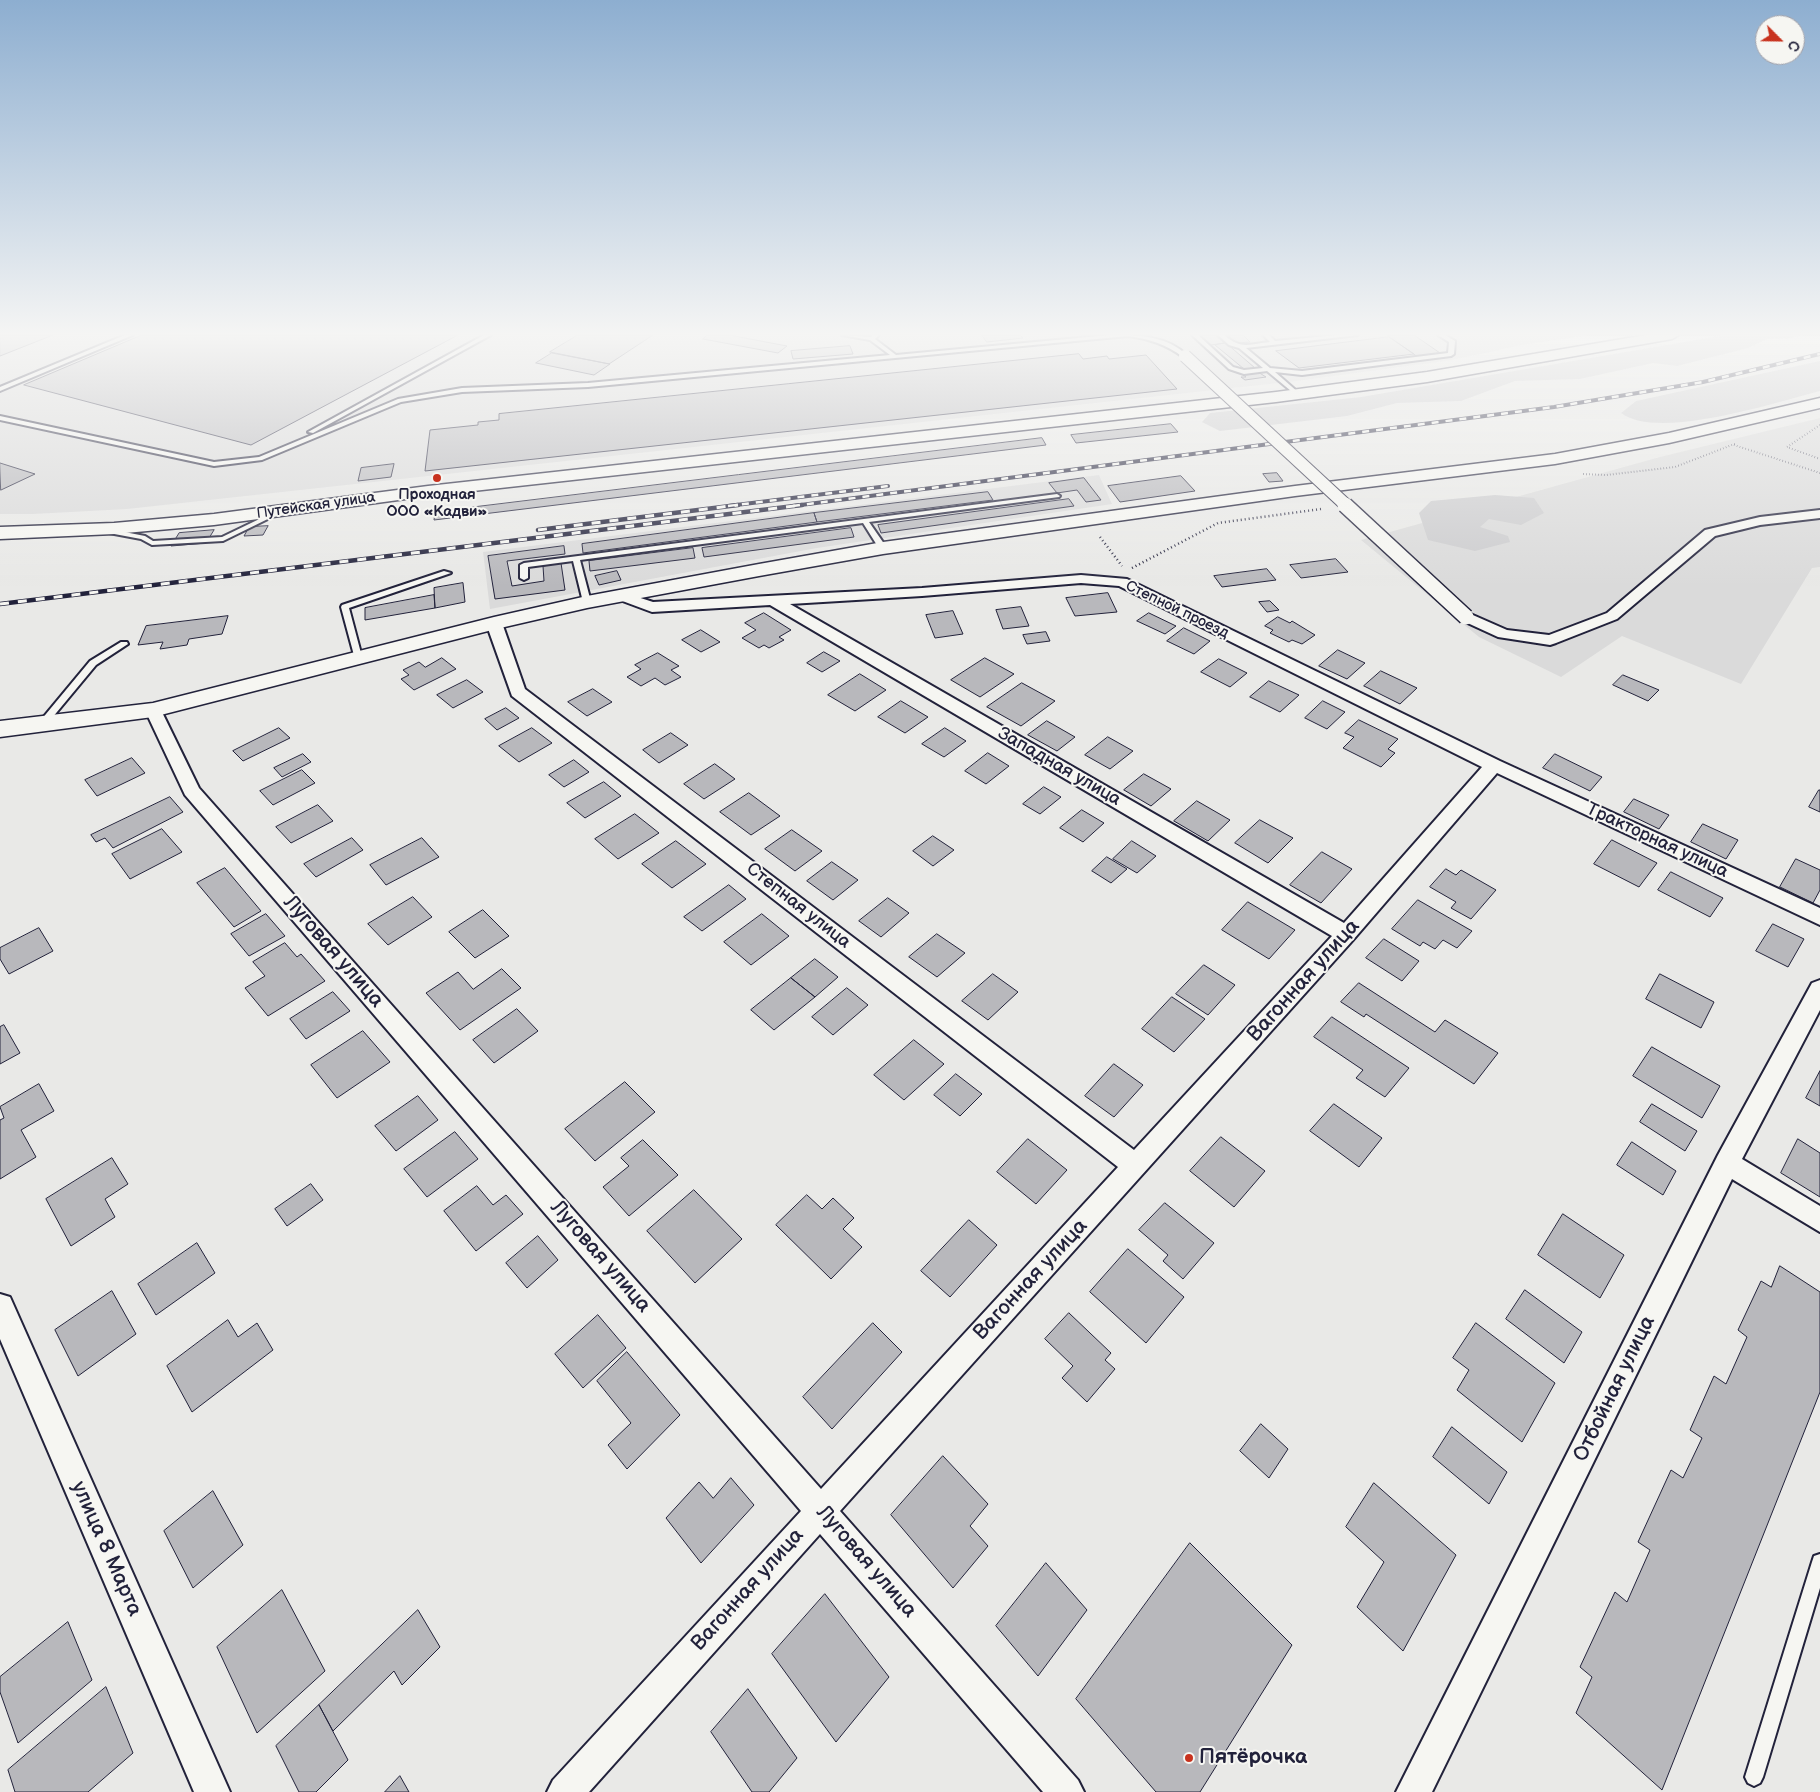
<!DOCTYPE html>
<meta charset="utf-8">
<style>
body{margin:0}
#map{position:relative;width:1820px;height:1792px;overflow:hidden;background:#e9e9e7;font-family:"Balsamiq Sans",sans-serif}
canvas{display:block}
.north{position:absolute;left:1755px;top:15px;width:50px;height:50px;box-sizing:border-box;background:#f6f6f2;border:1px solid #a1a1a9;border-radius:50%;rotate:113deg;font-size:14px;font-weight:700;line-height:20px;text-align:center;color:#22223b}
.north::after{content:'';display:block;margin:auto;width:18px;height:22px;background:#c8321e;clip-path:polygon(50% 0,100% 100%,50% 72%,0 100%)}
</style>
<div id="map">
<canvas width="1820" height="1792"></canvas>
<div class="north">С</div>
</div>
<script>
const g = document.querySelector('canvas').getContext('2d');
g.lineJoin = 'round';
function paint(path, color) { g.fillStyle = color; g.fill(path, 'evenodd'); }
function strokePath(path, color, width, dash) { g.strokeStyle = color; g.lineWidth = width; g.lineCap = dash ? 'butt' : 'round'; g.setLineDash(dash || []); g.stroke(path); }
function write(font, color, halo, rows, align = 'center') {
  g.font = font + ' "Balsamiq Sans",sans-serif'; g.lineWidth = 4; g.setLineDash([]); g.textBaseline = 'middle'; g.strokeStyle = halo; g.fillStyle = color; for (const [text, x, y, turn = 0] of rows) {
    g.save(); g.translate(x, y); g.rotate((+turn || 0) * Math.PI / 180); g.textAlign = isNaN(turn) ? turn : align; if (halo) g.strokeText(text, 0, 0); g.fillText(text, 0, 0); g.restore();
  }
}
const built = new Path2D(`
 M0 335H1587L1522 345 1452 360 1297 381 127 509 32 514H0Z
 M1820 418V567L1812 568 1741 684 1622 636 1561 677 1479 637 1361 540 1660 457Z
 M1099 475 1112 504 817 548 490 609 483 552Z`);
const green = new Path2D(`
 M1726 335H1803L1788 338 1767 339 1748 348 1677 366 1653 363 1580 379 1515 381 1461 401 1397 403 1347 416 1220 431 1202 422 1210 413 1361 397Z
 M1820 361V391C1777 402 1658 441 1621 413L1636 401Z
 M1495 495 1534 498 1544 513 1521 525 1489 519 1480 527 1508 536 1510 542 1475 551 1428 540 1419 513 1431 501Z`);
const building = new Path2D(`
 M0 335H53L0 356Z
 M142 335H458L251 445 24 385Z
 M578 335H653L609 364 550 352Z
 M708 335H729L787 346 778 353 703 339Z
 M982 335H1020L1023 338 987 342Z
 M1199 335H1215L1225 343 1211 345Z
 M1228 335H1243L1250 342 1237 343Z
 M1387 335H1414L1440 353 1417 356Z
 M1389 337 1414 354 1299 368 1276 351Z
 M1226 343 1255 368 1244 369 1215 345Z
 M850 346 853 354 793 359 791 351Z
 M552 353 610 364 594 375 536 363Z
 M1079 354 1083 359 1107 356 1109 359 1146 355 1177 389 425 471 430 430 478 425V422L499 420V414Z
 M1258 372 1266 377 1245 380 1241 377H1246L1242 374Z
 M1171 424 1178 432 1076 443 1071 435Z
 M1042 438 1046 445 434 520 435 512Z
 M0 463 35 474 1 490Z
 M394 464 391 477 358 481 361 468Z
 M1277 473 1283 481 1269 482 1263 474Z
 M1181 476 1195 491 1120 502 1108 486Z
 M1084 478 1101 500 1086 502 1077 490 1057 493 1049 483Z
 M988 492 993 500 817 522 814 513Z
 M1069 499 1074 506 881 533 878 525Z
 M814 513 817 522 583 553 582 544Z
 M268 526 263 535 244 536 249 527Z
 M851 528 854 537 704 557 702 548Z
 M214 530 206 543 171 546 179 533Z
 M564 546 565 554 507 561 512 586 544 581 543 566 561 563 565 590 495 599 488 556Z
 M693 548 695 558 590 571 589 561Z
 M1336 559 1348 572 1301 578 1290 565Z
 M1267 569 1276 580 1222 587 1214 576Z
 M617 571 621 580 599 585 595 576Z
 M463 583 465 602 435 608 434 588Z
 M1108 593 1117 612 1075 616 1066 598Z
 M434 595 435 608 365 620V608Z
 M1270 601 1279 610 1267 612 1259 602Z
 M1021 607 1029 626 1003 629 996 610Z
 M953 611 963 634 935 638 926 615Z
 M764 613 791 630 779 637 784 640 769 648 764 645 759 648 742 638 756 630 745 623Z
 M1149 613 1176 626 1165 634 1137 621Z
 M228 616 222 634 189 639 187 645 160 649 163 642 138 645 146 626Z
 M1278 617 1290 623 1292 621 1315 635 1302 644 1292 640 1289 642 1270 633 1273 630 1265 626Z
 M1184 628 1210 641 1194 654 1167 641Z
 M701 630 720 642 701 652 682 640Z
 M1046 632 1050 641 1027 644 1023 635Z
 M1338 650 1365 663 1347 679 1319 666Z
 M824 652 840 661 822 672 807 663Z
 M658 653 679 666 671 670 681 677 665 685 655 678 641 686 627 677 641 669 635 665Z
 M442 658 456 669 414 690 401 679 409 675 403 670 419 662 425 667Z
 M985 658 1014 674 980 697 951 680Z
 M1219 659 1247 673 1230 687 1201 672Z
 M1381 671 1417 688 1400 704 1364 686Z
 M860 674 886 690 855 711 828 695Z
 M1623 675 1659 690 1648 701 1613 685Z
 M467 680 483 692 453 708 437 695Z
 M1269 681 1299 695 1280 712 1250 697Z
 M1022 683 1055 701 1021 726 987 707Z
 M593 689 612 702 587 716 568 702Z
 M901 701 928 717 905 733 878 717Z
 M1323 701 1345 712 1327 729 1305 718Z
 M506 708 519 718 497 730 485 719Z
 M1359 720 1398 739 1388 749 1395 753 1381 767 1343 748 1354 737 1345 733Z
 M1047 721 1075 737 1057 751 1028 735Z
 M279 728 290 738 243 761 233 751Z
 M532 728 552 743 519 762 499 746Z
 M945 728 966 741 944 757 922 744Z
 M671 733 688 745 659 763 643 750Z
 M1108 737 1133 751 1110 769 1085 755Z
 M988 753 1009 766 986 784 965 771Z
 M303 754 311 762 282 777 274 768Z
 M1555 754 1602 777 1590 791 1543 768Z
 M132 758 145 773 97 796 85 780Z
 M574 760 589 772 564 787 549 775Z
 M715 764 735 779 704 799 684 784Z
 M302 770 315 783 273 805 260 791Z
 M1144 774 1171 789 1151 806 1124 790Z
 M604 782 621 796 585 818 567 803Z
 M1044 787 1061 797 1040 814 1023 804Z
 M1819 790H1820V812L1809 807Z
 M749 793 780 816 751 835 720 812Z
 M170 797 183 812 113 848 105 838 96 842 91 835Z
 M1634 799 1669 815 1659 829 1624 812Z
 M1197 801 1230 820 1208 841 1174 821Z
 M318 805 333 821 291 843 276 827Z
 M1082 810 1104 823 1083 842 1060 828Z
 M635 814 659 833 618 859 595 839Z
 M1260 820 1293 838 1268 863 1235 843Z
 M1703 824 1738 840 1726 859 1691 842Z
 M162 829 182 852 130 879 112 854Z
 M792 830 822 851 795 871 765 849Z
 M933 836 954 850 933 866 913 851Z
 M352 838 363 850 316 877 304 864Z
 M422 838 439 857 386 885 370 865Z
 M1612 840 1657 863 1639 887 1594 864Z
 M676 841 706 864 672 888 642 864Z
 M1132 841 1156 856 1137 873 1113 859Z
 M1322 852 1352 869 1321 903 1290 885Z
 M1107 857 1127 869 1111 883 1092 871Z
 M1796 859 1820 870V890L1813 903 1780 887Z
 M832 862 858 880 833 900 807 881Z
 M225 868 261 911 234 927 197 883Z
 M1446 869 1456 875 1461 870 1496 890 1471 919 1451 908 1456 902 1430 887Z
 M1671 872 1723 898 1710 917 1658 890Z
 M729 885 746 899 702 931 684 917Z
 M413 897 432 917 388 945 368 924Z
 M888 898 909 913 881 937 859 921Z
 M1418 900 1472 931 1457 948 1443 940 1435 949 1423 942 1420 946 1392 929Z
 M1248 902 1295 930 1269 959 1222 930Z
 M483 910 509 936 475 958 449 932Z
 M266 914 285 936 249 956 231 934Z
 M762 914 789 936 751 965 724 942Z
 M1773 924 1804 939 1788 967 1756 951Z
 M39 928 53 951 9 974 0 959V948Z
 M937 934 965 953 937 977 909 957Z
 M1384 939 1419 961 1402 981 1366 958Z
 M285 943 297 957 301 954 325 981 268 1016 245 988 265 976 253 962Z
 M815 959 838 977 815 997 791 978Z
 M1204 965 1235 985 1208 1015 1176 994Z
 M502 969 521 988 460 1030 426 993 458 972 473 989Z
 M993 974 1018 992 988 1020 962 1001Z
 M1660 974 1714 1002 1701 1028 1646 999Z
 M791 978 815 997 774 1030 751 1010Z
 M1359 983 1435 1032 1445 1020 1498 1053 1474 1084 1366 1014 1364 1017 1341 1002Z
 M847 988 868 1005 833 1035 812 1017Z
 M333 992 350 1011 306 1039 290 1019Z
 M1172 997 1205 1019 1174 1052 1142 1029Z
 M517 1009 538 1031 494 1063 473 1040Z
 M1332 1017 1409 1068 1385 1097 1356 1078 1363 1070 1314 1037Z
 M4 1025 20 1053 0 1064V1027Z
 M363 1031 390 1062 337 1098 311 1065Z
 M914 1040 944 1064 904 1100 874 1075Z
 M1652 1047 1720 1086 1702 1118 1633 1076Z
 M1114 1064 1143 1085 1114 1117 1085 1096Z
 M1820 1071V1106L1806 1098Z
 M956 1074 982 1094 960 1116 934 1095Z
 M625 1082 655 1112 595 1161 565 1129Z
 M39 1084 54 1111 21 1130 36 1157 0 1179V1120L4 1118 0 1107Z
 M418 1096 438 1120 396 1151 375 1126Z
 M1334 1104 1382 1138 1359 1167 1310 1131Z
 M1652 1104 1697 1131 1685 1151 1640 1122Z
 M455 1132 478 1159 427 1197 404 1169Z
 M1221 1137 1265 1171 1234 1207 1190 1171Z
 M1028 1139 1067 1170 1036 1204 997 1172Z
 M1798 1139 1820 1153V1197L1781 1173Z
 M643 1140 678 1175 629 1216 603 1187 629 1166 621 1158Z
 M1632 1142 1676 1171 1663 1195 1617 1165Z
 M112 1158 128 1184 105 1199 115 1217 71 1246 46 1199Z
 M311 1184 323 1200 287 1226 275 1209Z
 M477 1186 493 1205 506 1195 523 1214 476 1251 444 1211Z
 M694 1190 742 1239 695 1283 647 1231Z
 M807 1195 822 1209 833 1198 854 1218 843 1229 862 1247 831 1279 776 1225Z
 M1165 1203 1214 1243 1183 1279 1163 1261 1168 1255 1139 1230Z
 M1563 1214 1624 1255 1600 1298 1538 1255Z
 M969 1220 997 1245 950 1297 921 1271Z
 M538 1236 558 1260 527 1288 506 1263Z
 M197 1243 215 1273 156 1315 138 1284Z
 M1128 1249 1184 1297 1146 1343 1090 1292Z
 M1780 1266 1820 1292V1392L1662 1790 1576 1713 1592 1677 1580 1667 1615 1592 1627 1602 1650 1550 1638 1542 1671 1470 1683 1478 1702 1438 1690 1430 1714 1376 1726 1384 1747 1337 1738 1330 1761 1281 1771 1287Z
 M1525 1290 1582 1332 1564 1363 1506 1319Z
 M112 1291 136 1334 78 1376 55 1330Z
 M1069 1313 1111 1353 1105 1360 1115 1369 1087 1402 1062 1378 1073 1366 1045 1339Z
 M598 1315 626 1348 583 1388 555 1354Z
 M228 1320 238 1337 257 1323 273 1350 192 1412 167 1366Z
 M873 1323 902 1352 832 1429 803 1397Z
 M1476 1323 1555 1383 1522 1442 1457 1390 1469 1370 1453 1358Z
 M627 1352 680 1415 627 1469 608 1445 631 1423 597 1381Z
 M1261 1424 1288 1449 1269 1478 1240 1451Z
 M1452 1427 1507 1472 1489 1504 1433 1457Z
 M943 1456 988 1504 970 1526 988 1546 953 1588 891 1515Z
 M731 1478 754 1505 701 1563 666 1518 699 1482 713 1498Z
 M1374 1483 1456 1555 1403 1651 1357 1607 1384 1562 1346 1527Z
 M213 1491 243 1545 193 1588 164 1531Z
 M1190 1543 1292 1645 1200 1792H1156L1076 1699Z
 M1046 1563 1087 1610 1038 1676 996 1626Z
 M282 1590 325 1671 257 1733 217 1647Z
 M825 1594 889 1677 836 1742 772 1654Z
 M418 1610 440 1647 402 1685 394 1671 333 1731 319 1705Z
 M68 1622 92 1680 18 1743 0 1692V1677Z
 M106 1687 133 1753 88 1792H15L8 1770Z
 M748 1689 797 1758 769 1792H752L711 1732Z
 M319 1705 348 1760 316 1792H299L276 1746Z
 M400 1776 409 1792H385Z`);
const pathFar1 = new Path2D(`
 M1820 425 1787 447 1820 459
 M1734 445 1820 473
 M1583 474 1606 475 1675 467 1737 443`);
const path = new Path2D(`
 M1100 537 1122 566
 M1132 568 1218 523 1321 509`);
const lane = new Path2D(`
 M125 335H133L0 391V387Z
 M484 335H491L313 433 308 432Z
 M842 335 871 337 873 335H879L875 339 896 355 1110 335C1138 335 1166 335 1188 356L1183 357C1166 344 1149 339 1128 336L588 387 462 392 401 402 262 460 214 466 0 420V416L214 462 259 457 398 399 462 388 588 383 890 355 870 340Z
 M1192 335H1198L1233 367 1244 370 1263 368 1239 348 1229 345 1218 335H1224C1241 350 1250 344 1270 342L1263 335H1269L1275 341 1338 335H1358L1246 348 1270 368 1302 371 1448 353 1449 342 1438 335H1445L1455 341 1454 354 1451 356 1302 375 1275 372 1299 393V395L1297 396 1267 371 1244 374 1229 369Z
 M1057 494 1060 496 1059 497 869 522 887 548 883 550H880L863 523 580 560 591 602 587 604 583 602 573 561 528 567V578L524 580 520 578V565L524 563Z
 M276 511 279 513 278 514 223 541 152 545 141 539 109 533 106 531 109 529 145 536 153 541 222 537Z
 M444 571 451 573 349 608 362 657 361 659H355L341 607 342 605Z
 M121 642H127L128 644 96 665 47 724H41L40 722 41 720 90 661Z
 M1820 1554V1588L1763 1777 1760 1783 1754 1786 1748 1783 1745 1777 1812 1562 1814 1556Z`);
const street = new Path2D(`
 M1820 510V518L1760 525 1715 536 1617 619 1556 643 1550 645 1498 637 1461 620 1458 617 1466 612 1507 630 1549 635 1607 613 1705 530 1760 517Z
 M1081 575 1127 579 1500 761 1820 908V925L1497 773 1353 940 840 1511 1078 1780 1084 1792H1043L820 1534 589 1792H547L553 1780 801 1511 185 795 145 710 147 706H159L199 788 821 1489 1118 1167 512 696 486 623 494 618 502 623 525 689 1134 1150 1332 936 770 605 652 612 617 599 615 596 622 592 653 602 922 588ZM1081 583 1119 586 1482 767 1344 923 790 604 922 596Z
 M1820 980V1010L1742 1159 1820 1206V1232L1732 1179 1432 1792H1396L1718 1155 1812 983Z
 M0 1294 10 1297 230 1792H194L0 1339Z`);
const secondary = new Path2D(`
 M1646 335H1679L1672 339 1427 382 1276 402 428 496 214 525 114 534 0 539V527L114 523 214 514 428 486 1276 392 1427 372Z
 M1820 398V408L1669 443 1555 464 1295 496 883 554 759 576 587 608 496 629 153 717 0 737V721L153 703 494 617 587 596 759 564 883 542 1295 486 1555 454 1669 433Z`);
const railFar1 = new Path2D(`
 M728 506 888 486
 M793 506 1554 407 1703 382 1820 354`);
const rail = new Path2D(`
 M538 530 738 505
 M0 604 802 505`);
const streetBridgeFar1 = new Path2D(`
 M1185 356 1347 506`);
const streetBridge = new Path2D(`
 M1345 505 1466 617`);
const markers = [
 [437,478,5,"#c8321e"],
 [1189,1758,5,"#c8321e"]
];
const farPoinames = [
 ["Проходная",437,495],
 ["ООО «Кадви»",437,512]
];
const farStreetnames = [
 ["Путейская улица",316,506,-8],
 ["Степной проезд",1177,610,26]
];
const streetNames = [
 ["Западная улица",1059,767,30],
 ["Тракторная улица",1657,841,25],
 ["Степная улица",798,906,38]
];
const nearStreetnames = [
 ["Луговая улица",333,952,49],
 ["Вагонная улица",1304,981,-48],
 ["Луговая улица",600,1257,49],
 ["Вагонная улица",1031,1280,-47],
 ["Отбойная улица",1615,1389,-64],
 ["улица 8 Марта",106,1549,66],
 ["Луговая улица",866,1562,49],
 ["Вагонная улица",748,1590,-48]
];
const nearPoinames = [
 ["Пятёрочка",1199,1758]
];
paint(built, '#dadada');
paint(green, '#ccccce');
paint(building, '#b8b8bc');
strokePath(building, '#22223b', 1);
strokePath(lane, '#22223b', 4);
strokePath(street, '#22223b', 4);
strokePath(secondary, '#22223b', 3);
strokePath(pathFar1, '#22223b', 2, [0.5, 2.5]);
strokePath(path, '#22223b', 2.5, [1, 3]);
paint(lane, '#f6f6f2');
paint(street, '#f6f6f2');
paint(secondary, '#f6f6f2');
strokePath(railFar1, '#22223b', 4);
strokePath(rail, '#22223b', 4.5);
strokePath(railFar1, '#f6f6f2', 2.5, [7]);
strokePath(rail, '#f6f6f2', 3, [9]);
strokePath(streetBridgeFar1, '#22223b', 14, []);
strokePath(streetBridge, '#22223b', 18, []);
strokePath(streetBridgeFar1, '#f6f6f2', 12);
strokePath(streetBridge, '#f6f6f2', 15);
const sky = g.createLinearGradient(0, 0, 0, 586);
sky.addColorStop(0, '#8daed0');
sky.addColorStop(0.57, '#f5f5f4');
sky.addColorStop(1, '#f5f5f400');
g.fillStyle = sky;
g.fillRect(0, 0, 1820, 586);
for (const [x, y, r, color] of markers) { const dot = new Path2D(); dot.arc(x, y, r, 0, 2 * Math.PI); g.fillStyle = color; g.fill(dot); strokePath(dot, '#f6f6f2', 2); }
write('bold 15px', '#22223b', '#f6f6f2', farPoinames);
write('15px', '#22223b', '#f6f6f2', farStreetnames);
write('18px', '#22223b', '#f6f6f2', streetNames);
write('21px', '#22223b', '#f6f6f2', nearStreetnames);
write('bold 21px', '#22223b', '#f6f6f2', nearPoinames, 'left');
</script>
